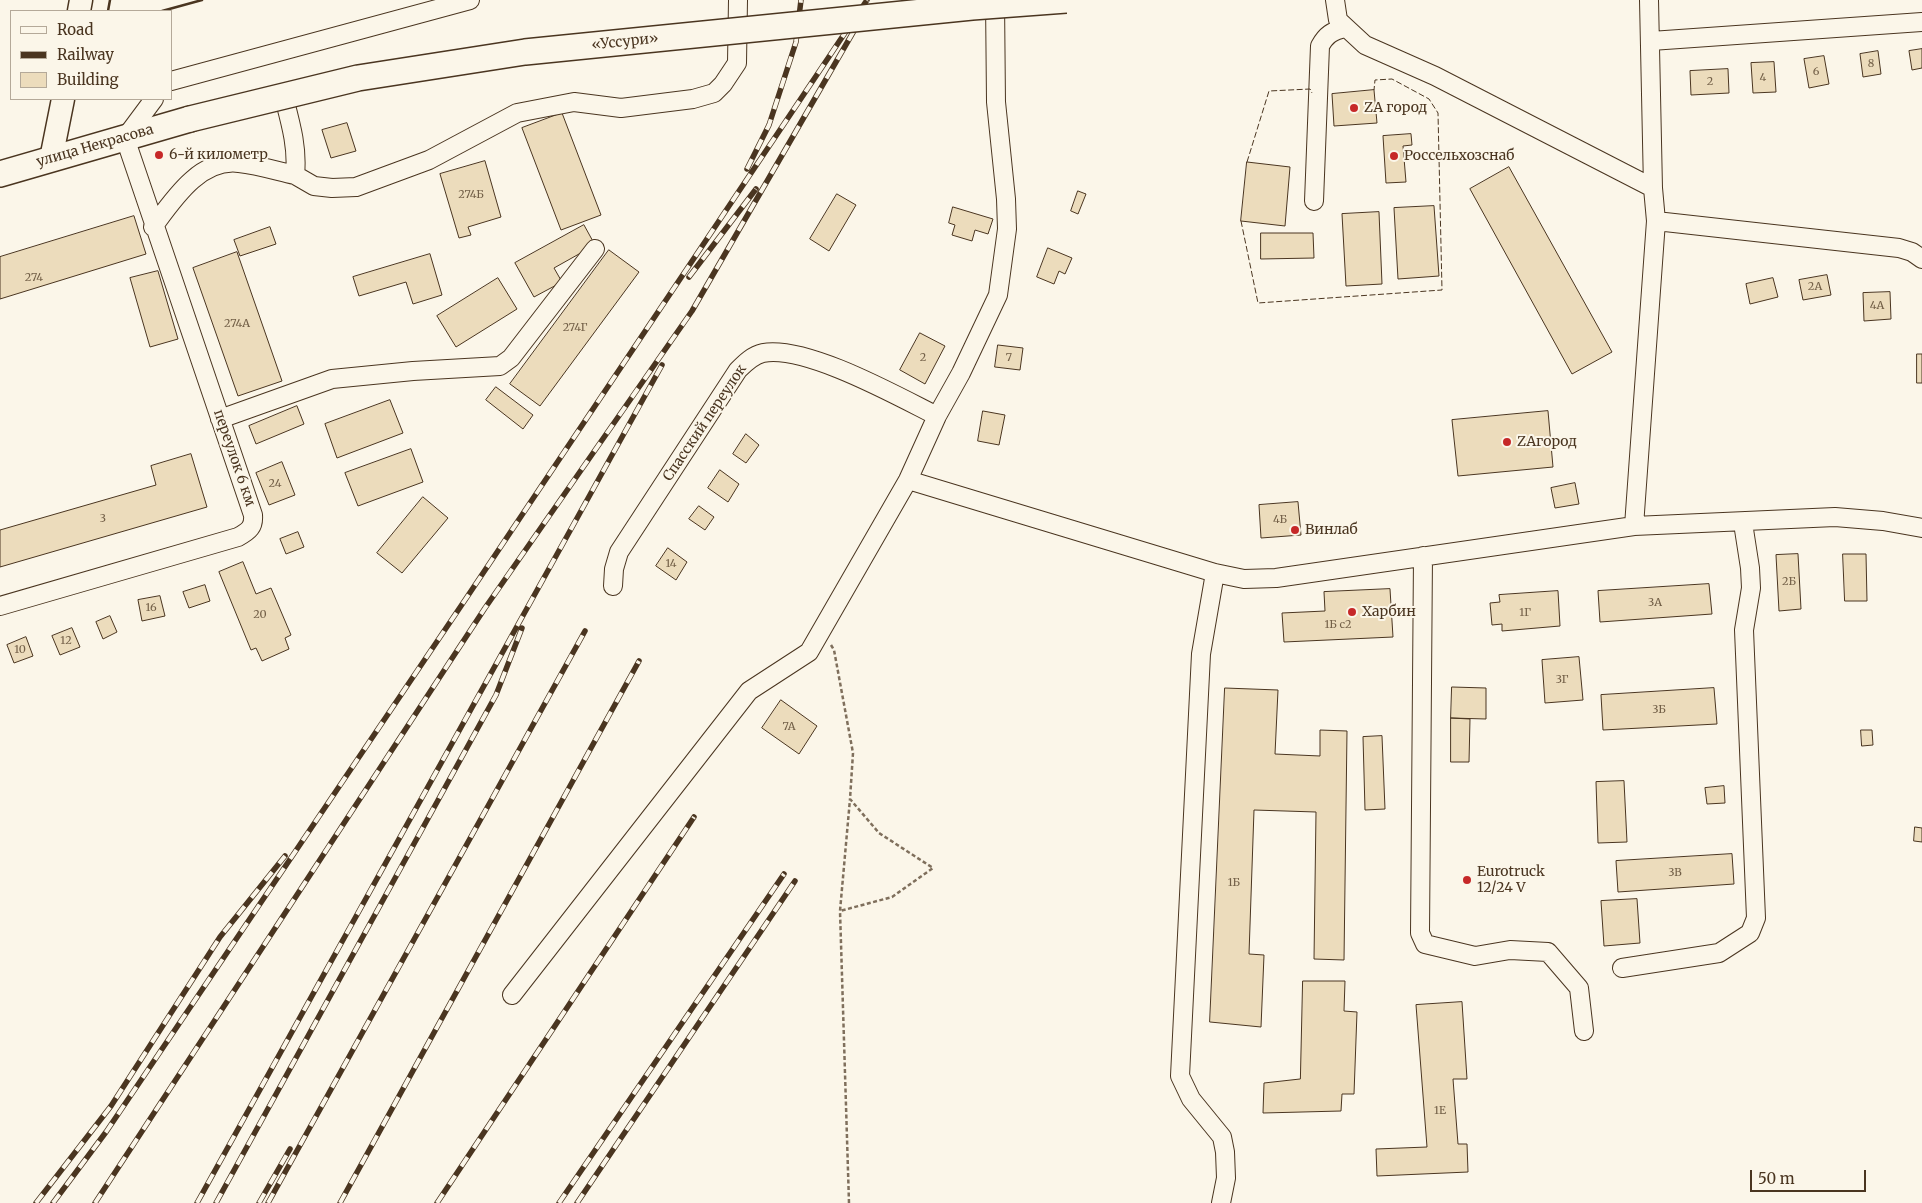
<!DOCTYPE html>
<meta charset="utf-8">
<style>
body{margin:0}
#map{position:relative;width:1922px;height:1203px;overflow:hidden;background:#fbf6e9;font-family:Merriweather,serif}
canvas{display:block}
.legend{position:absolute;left:10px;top:10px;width:162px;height:90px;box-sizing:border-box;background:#fbf6e9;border:1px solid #b4a999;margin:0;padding:6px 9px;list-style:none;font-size:15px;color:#4a3520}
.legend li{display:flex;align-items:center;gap:10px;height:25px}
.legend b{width:25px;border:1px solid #b4a999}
.scale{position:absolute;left:1750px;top:1170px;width:116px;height:22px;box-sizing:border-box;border:2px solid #4a3520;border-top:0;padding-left:6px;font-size:15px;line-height:18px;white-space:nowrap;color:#4a3520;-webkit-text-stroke:4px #fbf6e9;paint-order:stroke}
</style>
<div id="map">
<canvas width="1922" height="1203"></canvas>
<ul class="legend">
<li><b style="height:6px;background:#fbf6e9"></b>Road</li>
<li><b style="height:6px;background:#4a3520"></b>Railway</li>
<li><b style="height:14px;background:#ecdcbc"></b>Building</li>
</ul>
<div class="scale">50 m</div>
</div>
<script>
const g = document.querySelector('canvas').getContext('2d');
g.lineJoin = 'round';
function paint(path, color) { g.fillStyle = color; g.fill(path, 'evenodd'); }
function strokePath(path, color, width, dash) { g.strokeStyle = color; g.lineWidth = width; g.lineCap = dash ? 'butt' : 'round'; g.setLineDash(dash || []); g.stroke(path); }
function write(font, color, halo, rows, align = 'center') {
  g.font = font + ' Merriweather,serif'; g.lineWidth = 4; g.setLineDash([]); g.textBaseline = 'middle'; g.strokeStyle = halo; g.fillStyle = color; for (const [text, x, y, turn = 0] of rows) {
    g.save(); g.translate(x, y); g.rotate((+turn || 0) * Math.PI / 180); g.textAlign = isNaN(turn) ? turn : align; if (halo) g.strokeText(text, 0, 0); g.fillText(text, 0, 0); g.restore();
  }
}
const building = new Path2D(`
 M1922 49V68L1912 70 1909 51Z
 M1878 51 1881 74 1863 77 1860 54Z
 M1824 56 1829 84 1809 88 1804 59Z
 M1774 62 1776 92 1753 93 1751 63Z
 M1728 69 1729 93 1691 95 1690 71Z
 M1374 90 1377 123 1334 126 1332 94Z
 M562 113 601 215 561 230 522 128Z
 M347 123 356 151 331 158 322 130Z
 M1411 134 1412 145 1403 146 1406 182 1386 183 1383 136Z
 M485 161 501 217 468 227 471 235 459 238 440 174Z
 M1247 162 1290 167 1285 226 1241 221Z
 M1509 167 1612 352 1572 374 1470 189Z
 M1078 191 1086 194 1078 214 1071 211Z
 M837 194 856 205 829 251 810 239Z
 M1434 206 1439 276 1398 279 1394 208Z
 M953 207 993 219 988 234 975 230 972 241 952 235 955 225 949 223Z
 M1379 212 1382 284 1346 286 1342 214Z
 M134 216 146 254 0 299V257Z
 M584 225 595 245 554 268 562 282 534 297 515 263Z
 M270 227 276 244 240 256 234 240Z
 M1261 233H1313L1314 258 1261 259Z
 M1048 248 1072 258 1065 274 1059 271 1054 284 1037 277Z
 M609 250 639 272 540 406 510 384Z
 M237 252 282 381 238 396 193 268Z
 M430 254 442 295 413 304 406 282 359 296 353 277Z
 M158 271 178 339 150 347 130 278Z
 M1827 275 1831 295 1803 300 1799 280Z
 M498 278 517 309 456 347 437 316Z
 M1773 278 1778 297 1750 304 1746 284Z
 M1890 292 1891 319 1864 321 1863 293Z
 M920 333 945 346 925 384 900 370Z
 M998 345 1023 348 1020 370 995 367Z
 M1917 354H1922V383H1917Z
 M496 387 533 415 523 429 486 400Z
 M390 400 403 433 337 458 325 424Z
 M297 406 304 424 256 444 249 426Z
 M983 411 1005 415 999 445 978 441Z
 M1548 411 1553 467 1458 476 1452 420Z
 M746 434 759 445 746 463 733 454Z
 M411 449 423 482 358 506 345 473Z
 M191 454 207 507 0 567V530L156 485 151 466Z
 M282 462 295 495 269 505 256 473Z
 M720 470 739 484 728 502 708 488Z
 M1575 483 1579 504 1555 508 1551 488Z
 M423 497 448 518 402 573 377 553Z
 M1298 502 1301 535 1261 538 1259 505Z
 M699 506 714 517 705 530 689 519Z
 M298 532 304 547 286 554 280 539Z
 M668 548 687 562 676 580 656 566Z
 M1798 554 1801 609 1779 611 1776 555Z
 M1843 554H1866L1867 601H1845Z
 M243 562 256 594 271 588 291 635 285 638 289 649 262 661 256 648 251 650 219 572Z
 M1709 584 1712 614 1600 622 1598 591Z
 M205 585 210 601 189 608 183 592Z
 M1390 589 1393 637 1284 642 1282 613 1325 611 1324 592Z
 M1558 591 1560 626 1502 631V624L1492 625 1490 603 1500 602 1499 595Z
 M160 596 165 616 142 621 138 600Z
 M110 616 117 632 103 639 96 622Z
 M72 628 80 647 60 655 52 636Z
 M26 637 33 656 14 663 7 645Z
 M1579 657 1583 700 1545 703 1542 660Z
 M1452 687 1486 688V719L1451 718Z
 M1225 688 1278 690 1275 754 1320 756V730L1347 731 1344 960 1314 959 1316 812 1254 810 1249 954 1264 955 1261 1027 1210 1022Z
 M1714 688 1717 724 1603 730 1601 695Z
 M781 700 817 726 799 754 762 728Z
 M1451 718 1470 719 1469 762H1451Z
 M1861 730H1872L1873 745 1862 746Z
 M1382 736 1385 809 1365 810 1363 737Z
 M1624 781 1627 842 1598 843 1596 782Z
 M1724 786 1725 803 1707 804 1705 788Z
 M1915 827 1922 828V842L1914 841Z
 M1732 854 1734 884 1618 892 1616 861Z
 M1637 899 1640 943 1604 946 1601 901Z
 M1303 981H1345L1344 1011 1357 1012 1354 1094H1342L1341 1111 1263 1113 1264 1083 1300 1079Z
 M1462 1002 1467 1079H1453L1458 1144H1467L1468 1172 1377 1176 1376 1149 1427 1147 1416 1005Z`);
const path = new Path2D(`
 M831 645 834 650 853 753 850 799 879 833 933 868 892 897 840 911
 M849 1203 840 911 850 799`);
const minor = new Path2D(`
 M1335 0 1338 20 1365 45 1435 76 1653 188 1649 0
 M1651 41 1922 22
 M171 81 470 0
 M283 94C290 121 298 147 295 175L314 186 332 188 356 187 429 160 517 113 574 102 621 108 693 99 714 93 723 84 737 63 738 0
 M1314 201 1320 46C1326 35 1332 31 1345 28
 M1656 221 1899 248 1912 252 1922 259
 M153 227C173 200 200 158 239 163 258 165 277 171 295 175
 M220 419 332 379 413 371 500 366 511 358 595 249
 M908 480 1215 573 1244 579 1276 578 1634 526 1656 221 1653 188
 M1634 526 1835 517 1883 521 1922 528
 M1423 556 1420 933 1425 944 1475 956 1510 950 1548 952 1579 988 1584 1031
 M1215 573 1201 654 1180 1076 1191 1099 1222 1137 1225 1152 1226 1178 1221 1203
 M613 586 614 569 619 552 738 370C745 363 753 355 763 353 806 345 897 396 937 416
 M0 606 238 537C249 531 254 527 253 515L125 138 154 99
 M1622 968 1719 953 1750 933 1756 918 1744 630 1751 588 1750 568 1743 523
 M512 995 749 691 809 652 908 480 937 416 961 373 998 295 1007 229 1006 199 996 102 995 0`);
const major = new Path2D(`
 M79 11 81 0
 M51 159 63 99`);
const highway = new Path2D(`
 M0 174 190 119`);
const rail = new Path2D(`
 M747 169 769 125 796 42 801 0
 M689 277 756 189
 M36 1203 111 1106 220 937 285 856
 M53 1203 106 1132 465 600 867 0
 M95 1203 485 608 692 311 855 29
 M197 1203 662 365
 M216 1203 496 695 522 628
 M259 1203 290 1149
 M268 1203 585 631
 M340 1203 639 661
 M437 1203 694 817
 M559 1203 784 874
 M577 1203 795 881`);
const highwayBridge = new Path2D(`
 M190 119 358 78 525 52 972 7 1066 0`);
const fence = new Path2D(`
 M1247 162 1269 91 1310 89 1312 93
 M1241 221 1258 303 1442 290 1438 113 1429 99 1392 79 1375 80 1374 90`);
const wall = new Path2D(`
 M108 11 110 0
 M162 11 202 0`);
const markers = [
 [1354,108,5,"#c62828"],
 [159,155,5,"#c62828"],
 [1394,156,5,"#c62828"],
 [1507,442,5,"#c62828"],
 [1295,530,5,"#c62828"],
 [1352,612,5,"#c62828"],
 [1467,880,5,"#c62828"]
];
const numberNames = [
 ["8",1871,64],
 ["6",1816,72],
 ["4",1763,78],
 ["2",1710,82],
 ["274Б",471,195],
 ["274",34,278],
 ["2А",1815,287],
 ["4А",1877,306],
 ["274А",237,324],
 ["274Г",575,328],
 ["2",923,358],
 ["7",1009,358],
 ["24",275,484],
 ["3",103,519],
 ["4Б",1280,520],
 ["14",671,564],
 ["2Б",1789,582],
 ["3А",1655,603],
 ["16",151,608],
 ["1Г",1525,613],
 ["20",260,615],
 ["1Б с2",1338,625],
 ["12",66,641],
 ["10",20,650],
 ["3Г",1562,680],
 ["3Б",1659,710],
 ["7А",789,727],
 ["3В",1675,873],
 ["1Б",1234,883],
 ["1Е",1440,1111]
];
const streetNames = [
 ["«Уссури»",625,42,-6],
 ["улица Некрасова",95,146,-16],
 ["Спасский переулок",705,423,-56],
 ["переулок 6 км",234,458,71]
];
const poiNames = [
 ["ZA город",1364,108],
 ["6-й километр",169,155],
 ["Россельхозснаб",1404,156],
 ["ZAгород",1517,442],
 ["Винлаб",1305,530],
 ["Харбин",1362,612],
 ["Eurotruck",1477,872],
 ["12/24 V",1477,888]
];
paint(building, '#ecdcbc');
strokePath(building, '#4a3520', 1);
strokePath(minor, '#4a3520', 20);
strokePath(major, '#4a3520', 25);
strokePath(highway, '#4a3520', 28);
strokePath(path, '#7f6f5c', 2.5, [4, 2.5]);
strokePath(minor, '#fbf6e9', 18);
strokePath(major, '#fbf6e9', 22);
strokePath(highway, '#fbf6e9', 25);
strokePath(rail, '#4a3520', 5.5);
strokePath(rail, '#fbf6e9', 4, [11]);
strokePath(highwayBridge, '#4a3520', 28, []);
strokePath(highwayBridge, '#fbf6e9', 25);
strokePath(fence, '#4a3520', 1, [6, 2.5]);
strokePath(wall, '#4a3520', 2.5);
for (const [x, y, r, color] of markers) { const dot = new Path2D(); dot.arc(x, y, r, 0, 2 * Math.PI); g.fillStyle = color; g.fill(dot); strokePath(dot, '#fbf6e9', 2); }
write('11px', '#725f47', null, numberNames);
write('14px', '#4a3520', '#fbf6e9', streetNames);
write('14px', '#4a3520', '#fbf6e9', poiNames, 'left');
</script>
